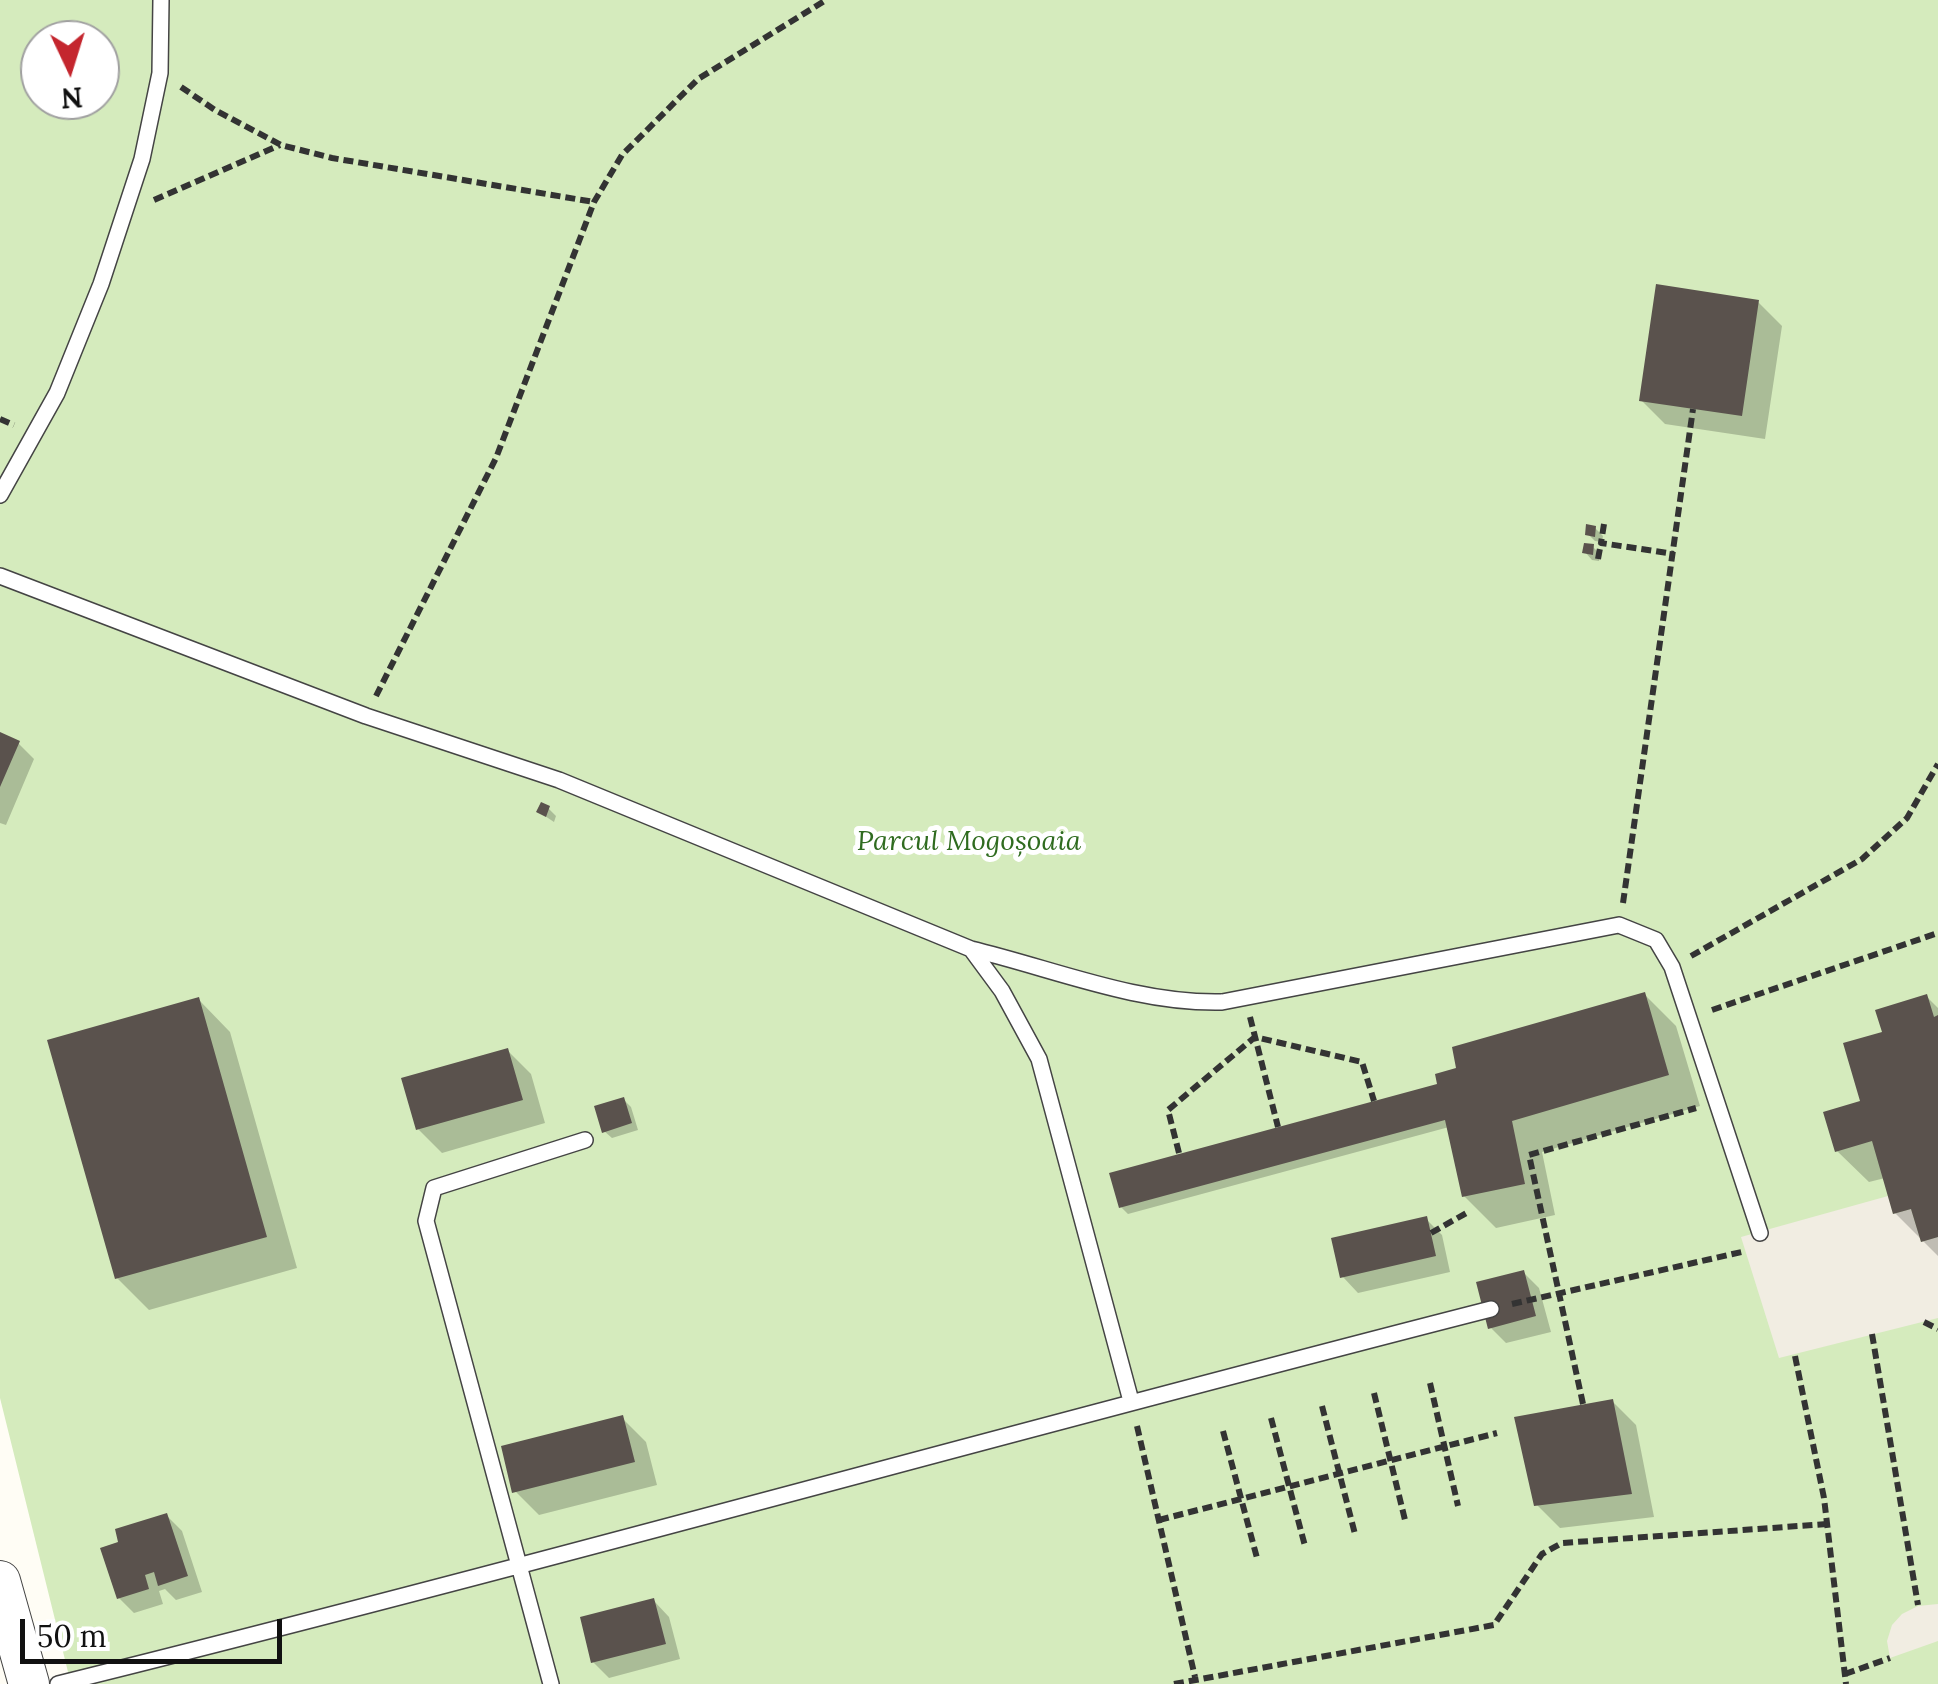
<!DOCTYPE html>
<meta charset="utf-8">
<style>
body{margin:0}
#map{position:relative;width:1938px;height:1684px;overflow:hidden;background:#fffdf5;font-family:Lora,serif}
canvas{display:block}
.north{position:absolute;left:20px;top:20px;width:100px;height:100px;box-sizing:border-box;background:#fff;border:2px solid #a0a0a0;border-radius:50%;rotate:176deg;font-size:28px;font-weight:700;line-height:40px;text-align:center;color:#111}
.north::after{content:'';display:block;margin:auto;width:35px;height:45px;background:#c4262e;clip-path:polygon(50% 0,100% 100%,50% 72%,0 100%)}
.scale{position:absolute;left:20px;top:1619px;width:262px;height:45px;box-sizing:border-box;border:5px solid #111;border-top:0;padding-left:12px;font-size:30px;line-height:35px;white-space:nowrap;color:#111;-webkit-text-stroke:8px #fff;paint-order:stroke}
</style>
<div id="map">
<canvas width="1938" height="1684"></canvas>
<div class="north">N</div>
<div class="scale">50 m</div>
</div>
<script>
const g = document.querySelector('canvas').getContext('2d');
g.lineJoin = 'round';
function paint(path, color) { g.fillStyle = color; g.fill(path, 'evenodd'); }
function strokePath(path, color, width, dash) { g.strokeStyle = color; g.lineWidth = width; g.lineCap = dash ? 'butt' : 'round'; g.setLineDash(dash || []); g.stroke(path); }
function write(font, color, halo, rows, align = 'center') {
  g.font = font + ' Lora,serif'; g.lineWidth = 10; g.setLineDash([]); g.textBaseline = 'middle'; g.strokeStyle = halo; g.fillStyle = color; for (const [text, x, y, turn = 0] of rows) {
    g.save(); g.translate(x, y); g.rotate((+turn || 0) * Math.PI / 180); g.textAlign = isNaN(turn) ? turn : align; if (halo) g.strokeText(text, 0, 0); g.fillText(text, 0, 0); g.restore();
  }
}
const green = new Path2D(`
 M0 0H1938V1684H71L0 1398ZM40 40H100V100H40Z`);
const plaza = new Path2D(`
 M1888 1196 1893 1214 1911 1209 1921 1242 1938 1237V1318L1779 1358 1741 1237Z
 M1938 1604V1641L1890 1658 1887 1641 1892 1625 1902 1614 1918 1606Z`);
const shadow = new Path2D(`
 M1758 302 1782 326 1765 439 1665 424 1641 400Z
 M1595 528 1603 536 1602 542 1595 541 1588 534Z
 M1593 547 1600 554 1599 561 1592 560 1585 552Z
 M0 735 18 743 34 759 6 825 0 823Z
 M549 809 556 816 554 822 539 812Z
 M1645 995 1676 1026 1700 1106 1542 1152 1555 1215 1496 1228 1464 1196 1449 1127 1128 1214 1121 1207 1440 1086 1459 1069Z
 M1927 997 1938 1008V1256L1895 1213 1885 1178 1869 1182 1837 1151 1863 1103 1885 1034Z
 M199 1000 230 1032 297 1268 149 1310 117 1278Z
 M507 1050 531 1074 545 1123 442 1153 418 1129Z
 M624 1100 631 1107 638 1130 612 1138 604 1131Z
 M1426 1219 1442 1235 1450 1272 1358 1293 1343 1277Z
 M1524 1273 1539 1288 1551 1332 1506 1343 1490 1327Z
 M1612 1401 1636 1425 1654 1517 1560 1528 1536 1504Z
 M622 1418 646 1442 657 1485 539 1515 515 1491Z
 M166 1515 182 1531 202 1592 176 1600 165 1589 159 1591 163 1604 134 1613 119 1598 122 1543Z
 M654 1601 669 1617 680 1659 609 1678 593 1662Z`);
const building = new Path2D(`
 M1656 284 1759 300 1742 416 1639 401Z
 M1586 524 1596 526 1595 537 1585 535Z
 M1584 543 1594 544 1593 555 1582 553Z
 M0 732 20 741 0 787Z
 M541 802 550 806 546 817 536 812Z
 M1645 992 1669 1075 1512 1121 1525 1184 1462 1197 1445 1120 1119 1208 1109 1173 1437 1084 1435 1074 1456 1068 1452 1047Z
 M1927 994 1934 1017 1938 1015V1237L1921 1242 1911 1209 1893 1214 1872 1141 1835 1152 1823 1112 1860 1101 1843 1043 1882 1032 1875 1010Z
 M199 997 267 1237 115 1279 47 1040Z
 M508 1048 523 1100 416 1130 401 1078Z
 M624 1097 632 1123 602 1133 594 1106Z
 M1427 1216 1436 1256 1340 1278 1331 1238Z
 M1524 1270 1536 1316 1488 1329 1476 1282Z
 M1613 1399 1632 1494 1534 1506 1514 1417Z
 M623 1415 635 1462 512 1493 501 1446Z
 M167 1513 188 1576 158 1586 154 1572 145 1575 149 1589 117 1599 100 1548 118 1542 115 1529Z
 M654 1598 666 1644 591 1663 580 1617Z`);
const path = new Path2D(`
 M181 87 215 110 281 145 332 158 594 202
 M154 200 280 145
 M0 419 14 425
 M1604 524 1601 543 1674 554
 M1598 559 1601 543
 M376 696 496 458 594 202 622 155 698 79 826 0
 M1623 903 1693 409
 M1691 956 1862 859 1907 818 1938 764
 M1712 1010 1938 933
 M1250 1017 1278 1127
 M1179 1153 1168 1110 1255 1037 1362 1062 1374 1101
 M1431 1233 1470 1211
 M1512 1304 1746 1251
 M1924 1322 1938 1329
 M1872 1334 1918 1605
 M1795 1356 1824 1498 1846 1684
 M1430 1383 1458 1506
 M1374 1393 1405 1520
 M1583 1404 1529 1155 1696 1108
 M1322 1406 1355 1534
 M1271 1418 1305 1546
 M1137 1426 1195 1677
 M1223 1431 1257 1558
 M1159 1520 1497 1433
 M1845 1674 1890 1658
 M1174 1684 1494 1625 1542 1554 1562 1543 1827 1524`);
const service = new Path2D(`
 M0 495 57 393 101 284 142 159 160 73 161 0
 M0 576 366 716 559 780 971 949 1002 991 1039 1059 1131 1401
 M971 949C1054 969 1137 1004 1222 1002L1619 925 1656 940 1672 967 1760 1233
 M58 1684C538 1565 1013 1431 1491 1309
 M551 1684 426 1221 434 1188 585 1140`);
const tertiary = new Path2D(`
 M0 1581 29 1684`);
const parkNames = [
 ["Parcul Mogoșoaia",969,842]
];
paint(green, '#d5ebbd');
paint(plaza, '#f1ede2');
paint(shadow, '#0003');
paint(building, '#5a524d');
strokePath(service, '#444', 18);
strokePath(tertiary, '#444', 42);
strokePath(path, '#333', 6, [10, 5]);
strokePath(service, '#fff', 15);
strokePath(tertiary, '#fff', 40);
write('italic 28px', '#2f6b1f', '#fff', parkNames);
</script>
